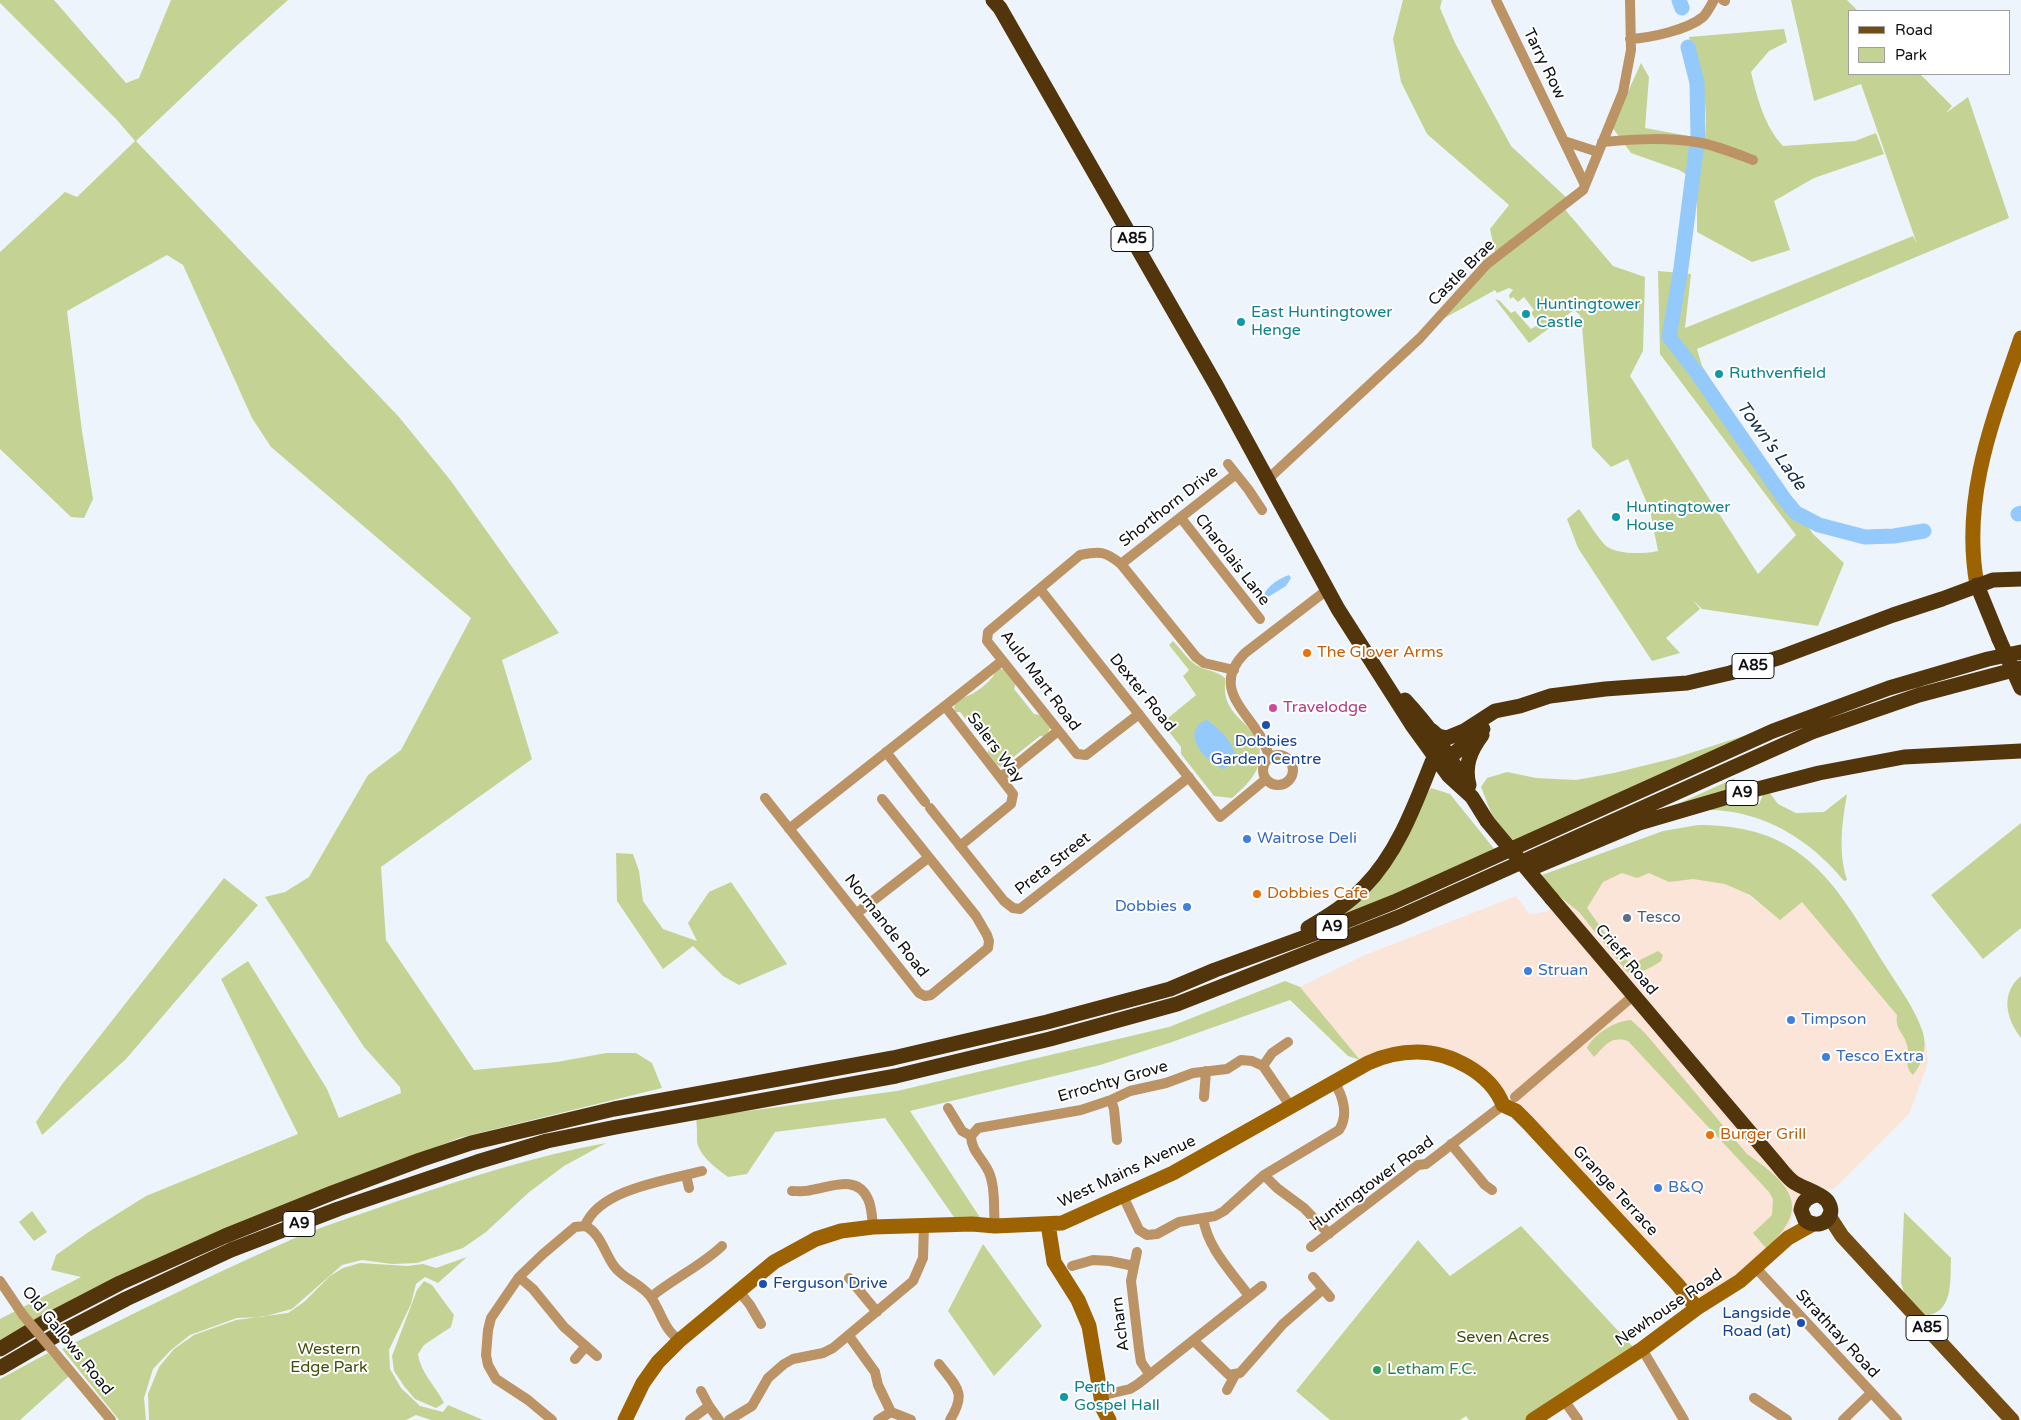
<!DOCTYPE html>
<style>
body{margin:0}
#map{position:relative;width:2021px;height:1420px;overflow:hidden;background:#eef4fb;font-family:"Varela Round",sans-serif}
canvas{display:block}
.legend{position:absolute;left:1848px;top:10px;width:162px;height:65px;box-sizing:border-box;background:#fff;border:1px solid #9f9fa1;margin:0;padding:6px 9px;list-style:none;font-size:15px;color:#0e1013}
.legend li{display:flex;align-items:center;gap:10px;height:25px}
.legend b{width:25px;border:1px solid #9f9fa1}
</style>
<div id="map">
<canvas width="2021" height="1420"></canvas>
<ul class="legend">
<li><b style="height:6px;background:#744b11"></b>Road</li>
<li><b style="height:14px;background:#c4d394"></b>Park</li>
</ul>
</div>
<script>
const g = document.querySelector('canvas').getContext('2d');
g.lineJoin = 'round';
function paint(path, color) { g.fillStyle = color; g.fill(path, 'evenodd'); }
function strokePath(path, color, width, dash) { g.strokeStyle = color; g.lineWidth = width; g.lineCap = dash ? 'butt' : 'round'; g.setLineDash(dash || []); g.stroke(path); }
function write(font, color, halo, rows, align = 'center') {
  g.font = font + ' "Varela Round",sans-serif'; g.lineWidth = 4; g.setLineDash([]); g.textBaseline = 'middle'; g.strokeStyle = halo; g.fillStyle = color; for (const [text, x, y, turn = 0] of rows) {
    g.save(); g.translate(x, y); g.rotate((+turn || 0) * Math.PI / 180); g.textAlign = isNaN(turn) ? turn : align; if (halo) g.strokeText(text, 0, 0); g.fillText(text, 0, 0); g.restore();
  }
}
const commercial = new Path2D(`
 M1611 870 1726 879 1778 917 1802 897 1926 1044 1928 1063 1909 1114 1834 1189 1816 1190 1796 1204 1788 1232 1716 1294 1699 1301 1502 1088 1462 1054 1406 1045 1360 1060 1300 987 1365 955 1516 896 1529 914 1546 912 1593 880Z`);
const green = new Path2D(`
 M0 0H54L126 83 139 78 171 0H288L232 50 136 141 399 417 451 481 559 633 502 660 532 759 381 867 386 940 474 1070 557 1062 606 1053H636L652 1063 662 1088 459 1138 262 1217 0 1345V1319L81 1277 51 1270 56 1255 90 1231 146 1196 298 1134 221 979 248 961 327 1089 339 1118 401 1093 400 1087 364 1047 265 897 285 892 309 877 368 775 401 750 471 618 271 447 252 418 183 265 167 255 67 311 82 431 93 499 84 518 71 517 0 449V252L65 192 77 197 135 141 117 120 0 3Z
 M1403 0H1442L1440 8 1455 43 1511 146 1568 199 1495 252 1490 229 1509 205 1427 134 1401 82 1393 39Z
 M1791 0H1847L1858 11H1850V74H1920L1952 106 1946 113 1968 97 2009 218 1697 349 1702 366 1813 534 1844 563 1818 626 1702 609 1693 600 1700 609 1666 638 1680 653 1652 661 1578 548 1567 519 1579 509C1588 521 1595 534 1605 545 1615 555 1645 554 1658 551L1650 510 1628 459 1611 467 1592 447 1582 326 1580 315 1574 310 1529 343 1495 299 1500 301 1511 313 1515 311 1531 329 1539 324 1531 313 1534 310 1524 297 1518 302 1513 297 1510 299 1509 295 1513 290 1509 288 1497 293 1495 290 1441 320 1490 264 1562 206 1613 266 1645 277 1643 351 1630 376 1758 574 1796 535 1660 354 1658 271 1691 274 1685 328 1913 236 1917 244 1861 84 1814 101Z
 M1784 29 1787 42 1769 51 1751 72C1757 98 1765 127 1783 146L1855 141 1876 133 1884 154 1814 178 1774 201 1790 250 1752 262 1697 232V181L1679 170 1631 153 1612 127 1641 63 1649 77 1645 128 1705 139C1710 105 1698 69 1689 37Z
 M1173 641C1180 648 1187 659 1196 665 1206 671 1216 670 1225 678 1225 687 1224 696 1229 705 1234 716 1247 724 1254 735 1270 762 1251 782 1232 798L1214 796 1181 754V747L1162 723 1196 695 1183 676 1189 670 1169 645Z
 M999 669H1005L1016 683 1014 689 1034 714 1041 715 1050 728 1046 737 1040 736 1001 767 997 765 988 753 989 748 960 712H955C952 697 963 699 972 694 979 690 993 680 995 672Z
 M1796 719 1516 844 1492 815 1481 787 1487 778 1507 772 1536 778 1576 780 1614 773 1675 758Z
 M1735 778 1729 788 1740 805 1759 804 1766 788 1778 804 1796 813 1824 812 1847 794C1842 823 1838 851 1847 880L1844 881C1810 839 1760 808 1703 810 1693 811 1681 816 1670 819 1645 827 1619 834 1594 842Z
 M1431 788 1450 794 1499 855 1366 911 1337 916Z
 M2021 823V928L1983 959 1931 895Z
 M1698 825C1732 825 1768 831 1796 851 1838 880 1861 928 1888 970 1900 989 1915 1009 1922 1030 1928 1045 1923 1063 1913 1075 1903 1066 1910 1056 1907 1045 1904 1032 1895 1031 1897 1015L1802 902 1780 920 1750 895 1725 884 1693 879 1669 882 1649 873 1637 878 1622 873 1603 882 1587 908 1622 957 1631 963 1638 961 1658 951 1663 955 1661 961C1650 968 1641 974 1628 973L1579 912 1554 892 1542 875 1663 831Z
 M616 853 633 854 639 871 643 901 663 929 697 941 688 923 709 892 731 882 787 964 739 985 723 976 693 946 663 969 617 901Z
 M224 878 258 905 126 1059 42 1135 36 1122 63 1083Z
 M2021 976V1038C2006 1019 2000 993 2021 976Z
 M1285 981 1300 987 1360 1060 1348 1056 1290 1000 1169 1043 1100 1065 910 1111 981 1219 956 1220 885 1118 775 1132 747 1174 728 1177C716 1168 696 1154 697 1138 697 1131 697 1125 696 1118L897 1091 1169 1027Z
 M1631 1020 1645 1033 1747 1154C1789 1183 1814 1207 1766 1248L1753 1233 1772 1215 1773 1199 1769 1192 1628 1041C1610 1036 1606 1045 1594 1057L1587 1048C1594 1034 1615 1021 1631 1020Z
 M606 1143 564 1166 528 1193 486 1232 463 1248 417 1263 392 1264 362 1260 342 1265 292 1309 262 1317 237 1318 190 1335 171 1350 153 1369 144 1398 146 1420H119L62 1349C133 1314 204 1278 277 1246 316 1228 358 1215 398 1201 467 1178 535 1156 606 1143Z
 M32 1211 47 1232 34 1241 19 1222Z
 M1904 1212 1951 1258C1950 1282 1954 1314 1923 1316L1905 1295 1901 1283Z
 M1521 1226 1634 1348 1526 1420H1469L1466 1416 1460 1420H1330L1296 1391 1418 1240 1450 1276Z
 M983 1244 1042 1326 994 1376 948 1311Z
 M467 1257 438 1283 425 1277 416 1284 411 1304 389 1350 390 1369 401 1388 420 1406 443 1412 448 1405 483 1420H431L416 1415 406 1420H149L148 1394 159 1367 174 1349 194 1335 236 1320 288 1313 304 1302 330 1276 343 1268 360 1263 408 1266 423 1264 436 1268Z
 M424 1281 432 1285 454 1315 451 1327 424 1345 418 1354C421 1374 436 1386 444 1403L436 1408 415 1399 404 1386 394 1371 392 1356 417 1290Z
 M48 1353 69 1376 20 1420H0V1379Z`);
const water = new Path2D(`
 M1289 575 1291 578 1286 586 1268 597 1264 595C1267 586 1280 578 1289 575Z
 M1207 720C1219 728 1235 744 1236 759L1224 769C1206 765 1178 729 1207 720Z`);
const river = new Path2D(`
 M1679 0 1682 8
 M1688 47 1697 83 1698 135 1681 268 1669 337 1697 373 1785 500 1796 513 1819 525 1865 537 1894 536 1924 531
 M2018 514 2021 513`);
const street = new Path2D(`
 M1496 0 1585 185
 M1723 0 1725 1
 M1630 39C1650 38 1687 30 1703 17 1707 13 1711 5 1714 0
 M1564 141 1598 152
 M1602 142C1635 139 1669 137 1702 143 1720 147 1737 154 1753 160
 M1228 464 1236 474
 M1267 480 1420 338 1487 264 1583 190 1623 92 1631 50 1630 0
 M1181 518 1260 619
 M1121 564 1236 474 1248 489 1262 510
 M1040 589 1220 817 1266 779
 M945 706 1013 794 1011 804 960 846
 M1139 714 1086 755 1077 754 987 641 988 632 1080 555C1100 551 1105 551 1121 564L1196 657 1204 663 1234 670
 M886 752 925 802
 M1263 770a15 15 0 1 1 30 0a15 15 0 1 1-30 0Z
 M1270 757C1267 751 1265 745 1262 739 1246 710 1211 687 1245 653L1327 590
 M1001 777 1058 731
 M765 798 919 993 925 996 931 995 988 948 989 941 987 935 976 916 882 799
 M930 808 1004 901 1013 908 1020 909 1189 777
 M789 829 1002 661
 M857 913 928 858
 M1263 1066 1272 1053 1288 1042
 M1204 1097 1206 1071
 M1515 1097 1633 996
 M1111 1100 1114 1109 1117 1140
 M948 1108 962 1131 971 1136
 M1451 1144 1485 1185 1492 1190
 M686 1175 689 1188
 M1264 1175 1277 1188 1304 1208 1329 1234
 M792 1191C798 1191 805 1192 811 1190 831 1187 857 1174 868 1199 872 1207 872 1218 873 1227
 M1123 1196 1139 1230 1147 1235 1157 1234 1179 1222 1215 1216 1224 1211 1264 1175 1339 1130C1349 1115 1343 1096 1334 1082
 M1203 1218C1208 1249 1231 1271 1249 1296
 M585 1226C600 1232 605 1254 614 1266 623 1279 640 1283 650 1296 661 1310 663 1330 680 1340
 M995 1226C993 1210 996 1190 990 1175 985 1160 971 1152 971 1136L978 1128 1081 1110 1111 1100 1130 1091 1166 1083 1193 1073 1227 1069 1241 1060 1252 1061 1263 1066 1291 1107
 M1311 1247 1418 1165 1426 1164 1503 1105
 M1072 1266 1093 1260 1110 1261 1134 1266 1131 1281 1139 1349 1141 1362 1150 1375
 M1134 1266 1137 1252
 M1755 1267 1897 1420
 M519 1277 533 1289 564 1327 597 1356
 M1313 1277 1330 1297
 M849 1278 877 1312
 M0 1281 23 1315
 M739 1291 750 1305 761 1324
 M651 1297C674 1278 701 1266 722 1246
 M849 1336 875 1372 878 1385 891 1412 911 1420
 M1194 1341 1229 1375 1240 1373 1283 1324 1322 1290
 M1642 1349 1684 1420
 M575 1359 586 1346
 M939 1364C957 1388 967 1392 950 1420
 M65 1365 111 1420
 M1227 1390 1235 1375
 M701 1391 709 1406
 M1100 1394 1104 1395 1130 1389 1138 1384 1262 1286
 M1754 1398 1787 1420
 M1563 1399 1578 1420
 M552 1420 528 1400 496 1379 488 1365 486 1355 488 1330 491 1318 519 1277 543 1254 575 1227 585 1226C599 1189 668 1180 702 1171
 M690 1420 709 1406 719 1420
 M729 1420 752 1406 768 1378 784 1364 793 1359 823 1353 833 1348 913 1281 923 1258 924 1225
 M878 1420 891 1412
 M1843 1420 1871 1393`);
const secondary = new Path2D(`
 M1977 585C1961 497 1993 420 2021 338
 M1048 1224 1054 1262 1078 1300 1089 1326 1103 1409 1109 1420
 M625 1420 643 1383 658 1362 680 1340 774 1262 816 1239 841 1231 873 1227 972 1224 995 1226 1062 1223 1173 1173 1368 1063C1383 1056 1400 1052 1417 1052 1450 1052 1491 1073 1503 1105L1516 1111 1528 1123 1677 1284 1697 1308
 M1533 1420 1642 1349 1697 1308 1740 1281 1788 1238 1813 1224`);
const primary = new Path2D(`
 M1829 1216 1842 1236 2012 1420`);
const highway = new Path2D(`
 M993 0 1000 8 1216 385 1338 609 1412 725 1449 776 1472 797 1487 821
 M1977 585 1999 639
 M1405 700C1430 727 1450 755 1468 789
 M1431 730 1438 736 1447 738 1464 731 1495 711 1520 706 1550 696 1605 689 1687 683 1730 673 1781 657 1893 615 1942 599 1993 580 2021 579
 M1443 763 1483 729
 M1469 785C1464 766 1470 751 1482 735
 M1532 868 1639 823 1738 794 1819 773 1904 757 2021 751
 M1552 899 1776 1163C1782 1170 1787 1178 1795 1183 1803 1188 1824 1195 1828 1202 1838 1218 1819 1231 1805 1220L1801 1210C1803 1200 1808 1197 1817 1195
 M1308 928C1328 916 1348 904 1364 887 1397 854 1415 805 1432 762L1441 752
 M0 1349 45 1322 120 1283 225 1236 332 1193 420 1160 471 1143 614 1109 893 1058 1047 1022 1170 989 1215 970 1319 932 1394 902 1773 731 1889 688 1988 659 2021 652
 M0 1368 55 1336 126 1299 231 1250 338 1209 477 1162 547 1141 616 1127 896 1076 1050 1039 1177 1004 1399 917 1812 732 1919 695 2021 668`);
const streetBridge = new Path2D(`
 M23 1315 65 1365`);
const highwayBridge = new Path2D(`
 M1999 639 2021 688
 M1487 821 1552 899`);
const markers = [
 [1526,314,5,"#0f9aa8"],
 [1241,322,5,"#0f9aa8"],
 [1719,374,5,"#0f9aa8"],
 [1616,517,5,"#0f9aa8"],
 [1307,653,5,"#e8710a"],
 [1273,708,5,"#d1479c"],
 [1266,725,5,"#1a4fb4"],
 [1247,839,5,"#3f7fe0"],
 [1257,894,5,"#e8710a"],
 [1187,907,5,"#3f7fe0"],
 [1627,918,5,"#5c6f8a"],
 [1528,971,5,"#3f7fe0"],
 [1791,1020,5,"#3f7fe0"],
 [1826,1057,5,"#3f7fe0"],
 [1710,1135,5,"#e8710a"],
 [1658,1188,5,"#3f7fe0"],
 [763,1284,5,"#1a4fb4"],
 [1801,1323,5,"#1a4fb4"],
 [1377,1370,5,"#2e9e5b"],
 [1064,1397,5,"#0f9aa8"]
];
const shields = [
 [1132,239,42],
 [1753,666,42],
 [1742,793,32],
 [1332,927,32],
 [299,1224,32],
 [1927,1328,42]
];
const shieldNames = [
 ["A85",1132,239],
 ["A85",1753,666],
 ["A9",1742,793],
 ["A9",1332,927],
 ["A9",299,1224],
 ["A85",1927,1328]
];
const streetNames = [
 ["Tarry Row",1544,64,64],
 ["Castle Brae",1462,273,-45],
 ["Shorthorn Drive",1169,507,-38],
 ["Charolais Lane",1232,560,52],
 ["Auld Mart Road",1040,681,53],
 ["Dexter Road",1142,693,51],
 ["Salers Way",995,748,53],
 ["Preta Street",1053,864,-38],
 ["Normande Road",886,926,52],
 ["Crieff Road",1626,960,50],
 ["Errochty Grove",1113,1082,-16],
 ["West Mains Avenue",1127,1172,-25],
 ["Huntingtower Road",1372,1184,-36],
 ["Grange Terrace",1615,1191,47],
 ["Newhouse Road",1669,1308,-34],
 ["Acharn",1121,1324,-97],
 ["Strathtay Road",1837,1334,47],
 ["Old Gallows Road",67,1341,51]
];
const cultureNames = [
 ["Huntingtower",1536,305],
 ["Castle",1536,323],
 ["East Huntingtower",1251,313],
 ["Henge",1251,331],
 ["Ruthvenfield",1729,374],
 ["Huntingtower",1626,508],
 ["House",1626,526],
 ["Perth",1074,1388],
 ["Gospel Hall",1074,1406]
];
const foodNames = [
 ["The Glover Arms",1317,653],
 ["Dobbies Cafe",1267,894],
 ["Burger Grill",1720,1135]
];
const hotelNames = [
 ["Travelodge",1283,708]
];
const transitNames = [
 ["Dobbies",1266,742],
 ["Garden Centre",1266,760],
 ["Ferguson Drive",773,1284,"left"],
 ["Langside",1791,1314,"right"],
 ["Road (at)",1791,1332,"right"]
];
const shopNames = [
 ["Waitrose Deli",1257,839],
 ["Dobbies",1177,907,"right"],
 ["Struan",1538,971],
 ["Timpson",1801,1020],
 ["Tesco Extra",1836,1057],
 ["B&Q",1668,1188]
];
const serviceNames = [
 ["Tesco",1637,918]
];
const parkNames = [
 ["Seven Acres",1503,1338],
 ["Western",329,1350],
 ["Edge Park",329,1368]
];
const leisureNames = [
 ["Letham F.C.",1387,1370]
];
const waterNames = [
 ["Town's Lade",1771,446,54]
];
paint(commercial, '#fbe4d8');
paint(green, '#c4d394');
paint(water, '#94c9fc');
strokePath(river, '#94c9fc', 15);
strokePath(street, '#bb9365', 10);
strokePath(secondary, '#9d6303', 15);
strokePath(primary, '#744b11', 15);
strokePath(highway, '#53350b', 15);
strokePath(streetBridge, '#bb9365', 10);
strokePath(highwayBridge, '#53350b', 15);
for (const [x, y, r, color] of markers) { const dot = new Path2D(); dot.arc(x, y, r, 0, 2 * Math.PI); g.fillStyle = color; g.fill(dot); strokePath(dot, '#fff', 2); }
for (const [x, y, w] of shields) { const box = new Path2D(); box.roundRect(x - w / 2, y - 12.5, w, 25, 4); g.fillStyle = '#fff'; g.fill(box); strokePath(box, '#0e1013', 1); }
write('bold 15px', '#0e1013', null, shieldNames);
write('16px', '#0e1013', '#fff', streetNames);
write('16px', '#0d838f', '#fff', cultureNames, 'left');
write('16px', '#c56008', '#fff', foodNames, 'left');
write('16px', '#b23c85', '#fff', hotelNames, 'left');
write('16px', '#164399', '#fff', transitNames);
write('16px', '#366cbe', '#fff', shopNames, 'left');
write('16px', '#4e5e75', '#fff', serviceNames, 'left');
write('16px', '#424d0c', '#fff', parkNames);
write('16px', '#27864d', '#fff', leisureNames, 'left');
write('italic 18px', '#14304a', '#fff', waterNames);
</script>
